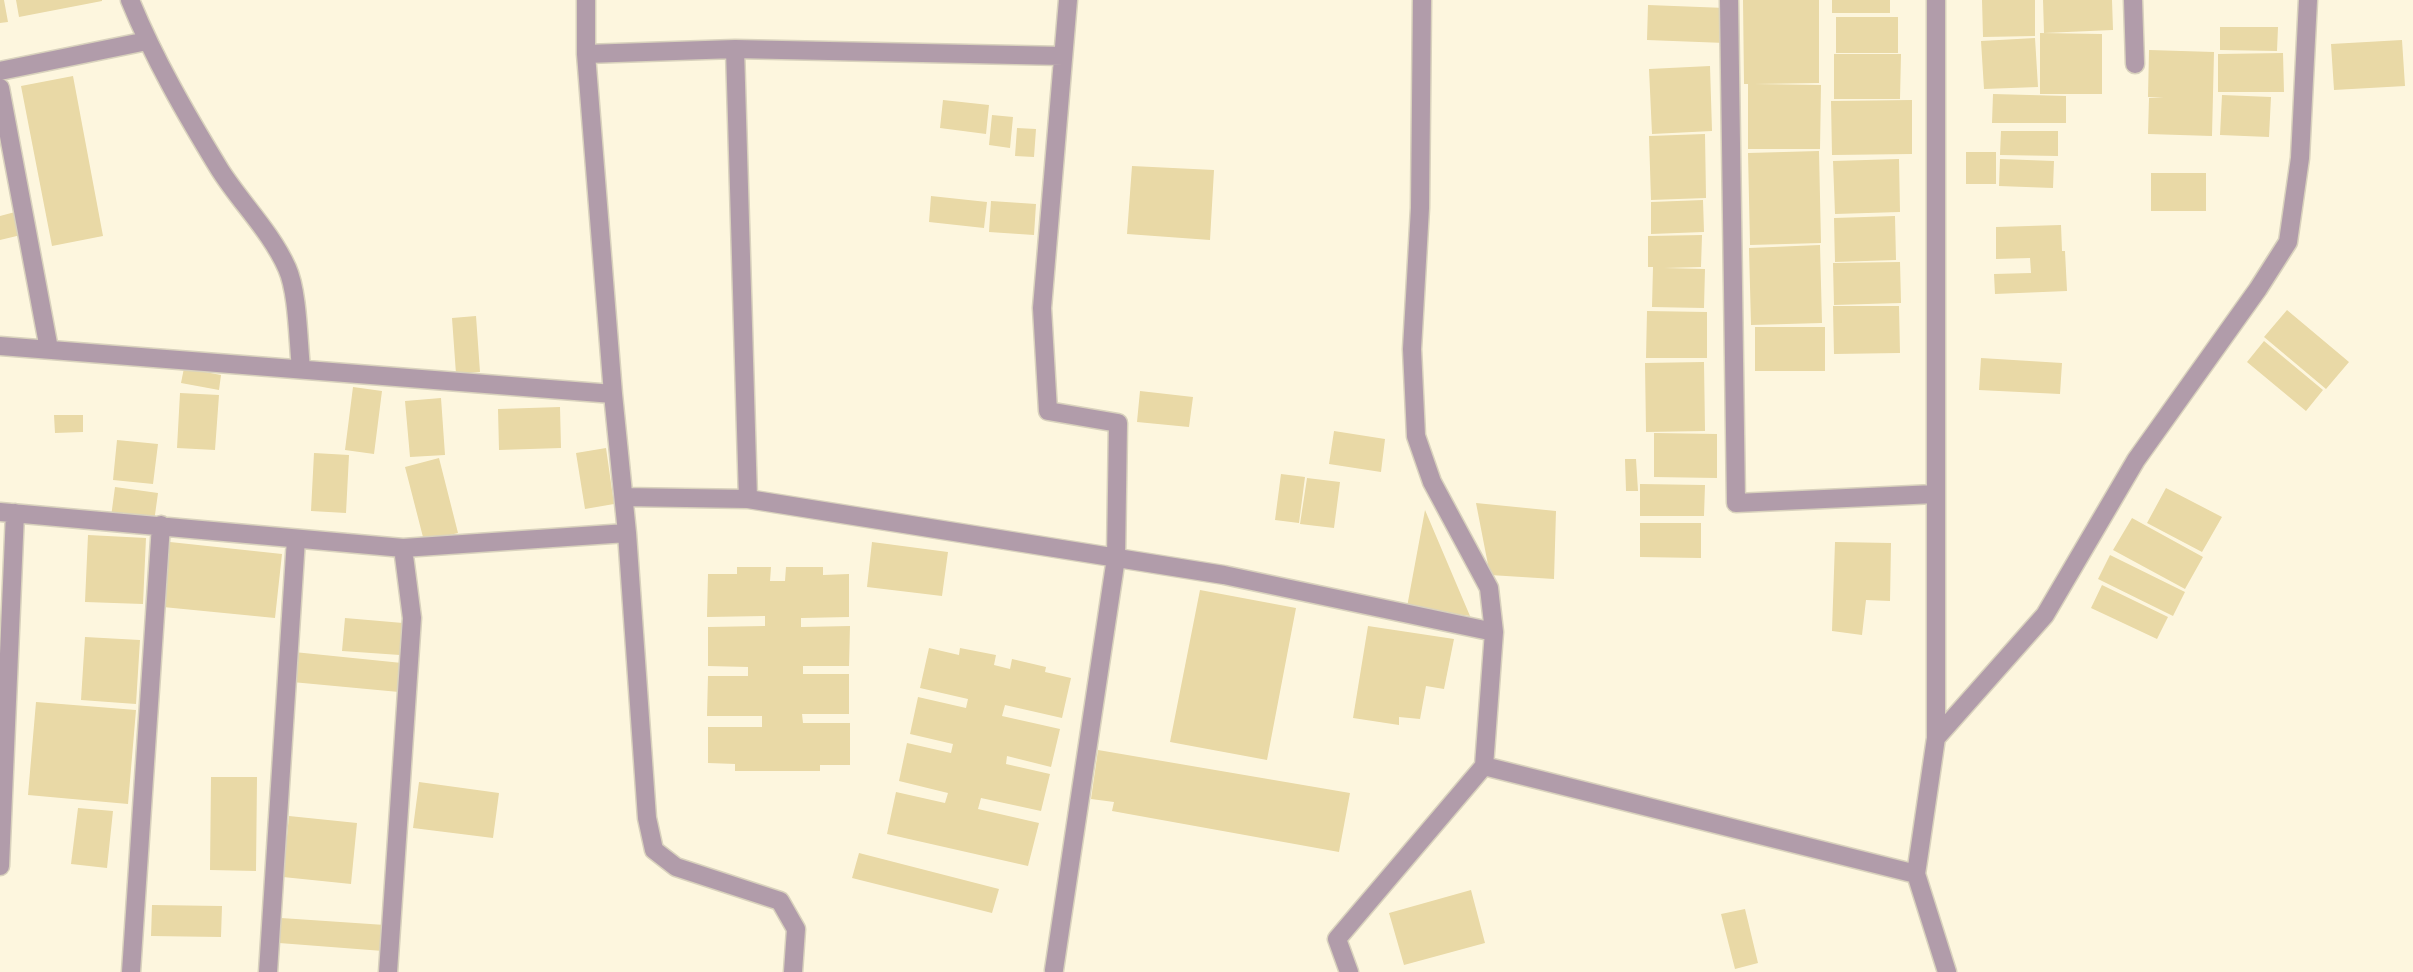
<!DOCTYPE html>
<style>
body{margin:0}
canvas{display:block;background:#fdf6de}
</style>
<canvas width="2413" height="972"></canvas>
<script>
const g = document.querySelector('canvas').getContext('2d');
g.lineJoin = 'round';
function paint(path, color) { g.fillStyle = color; g.fill(path, 'evenodd'); }
function strokePath(path, color, width, dash) { g.strokeStyle = color; g.lineWidth = width; g.lineCap = dash ? 'butt' : 'round'; g.setLineDash(dash || []); g.stroke(path); }
const building = new Path2D(`
 M0 0H4L8 22 0 23Z
 M16 0H102V1L19 17Z
 M1743 0H1819V83L1754 84 1821 85 1820 149H1748V84H1744Z
 M1832 0H1890V13H1832Z
 M1982 0H2035V36L1983 37Z
 M2043 0H2112L2113 30 2044 33Z
 M1648 5 1726 8 1725 43 1647 40Z
 M1836 17H1898V53H1836Z
 M2220 27H2278L2277 51 2220 50Z
 M2040 33 2102 34V94H2040Z
 M2035 38 2038 87 1984 89 1981 41Z
 M2402 40 2405 86 2334 90 2331 44Z
 M2149 50 2214 52 2212 136 2148 134 2149 98H2164L2148 97Z
 M2283 53 2284 92H2218V54Z
 M1834 54H1901L1900 99H1834Z
 M1710 66 1712 131 1652 134 1649 69Z
 M73 76 103 236 52 246 21 86Z
 M1993 94 2066 96V123H1992Z
 M2222 95 2271 97 2269 137 2220 135Z
 M943 100 989 105 986 134 940 128Z
 M1912 100V154L1832 155 1831 101Z
 M992 115 1013 117 1010 148 989 145Z
 M1017 128 1036 129 1034 157 1015 156Z
 M2001 131H2058V156L2000 155Z
 M1705 134 1706 198 1651 200 1649 136Z
 M1819 151 1821 243 1750 245 1748 153Z
 M1966 152H1996V184H1966Z
 M1899 159 1900 212 1835 214 1833 161Z
 M2000 159 2054 161 2053 188 1999 186Z
 M1132 166 1214 170 1210 240 1127 234Z
 M2151 173H2206V211H2151Z
 M931 196 987 202 984 228 929 222Z
 M1703 200 1704 232 1651 234V202Z
 M991 201 1036 204 1034 235 989 232Z
 M15 212 21 235 0 240V216Z
 M1895 216 1896 260 1835 262 1834 218Z
 M2061 225 2062 251H2065L2067 291 1995 294 1994 274 2031 273 2030 258 1996 259V227Z
 M1702 235 1701 267 1664 268 1705 269 1704 308 1652 307 1653 267H1648V236Z
 M1820 245 1822 323 1751 325 1749 248Z
 M1900 262 1901 303 1834 305 1833 263Z
 M1833 306H1899L1900 353 1834 354Z
 M2287 310 2349 362 2326 389 2264 337Z
 M1647 311 1707 312V358H1646Z
 M476 316 480 372 456 374 452 318Z
 M1755 327H1825V371H1755Z
 M2264 341 2323 390 2306 411 2247 362Z
 M1981 358 2062 363 2060 394 1979 390Z
 M1704 362 1705 431 1646 432 1645 363Z
 M184 368 221 375 219 390 181 383Z
 M353 387 382 391 374 454 345 450Z
 M1140 391 1193 397 1189 427 1137 422Z
 M180 393 219 395 215 450 177 448Z
 M441 398 445 455 410 457 405 401Z
 M560 407 561 448 499 450 498 409Z
 M54 415H83V432L55 433Z
 M1334 431 1385 439 1381 472 1329 464Z
 M1654 433 1717 434V478L1654 477Z
 M117 440 158 444 153 484 113 480Z
 M606 448 614 504 585 509 576 453Z
 M314 453 349 455 346 513 311 511Z
 M439 458 458 533 424 541 405 467Z
 M1625 459H1636L1638 491H1626Z
 M1281 474 1305 477 1299 523 1275 520Z
 M1307 478 1340 482 1334 528 1300 524Z
 M1640 484 1705 485 1704 516H1640Z
 M115 487 158 493 154 522 111 517Z
 M2166 488 2222 517 2202 552 2147 523Z
 M1476 503 1556 511 1554 579 1490 575Z
 M1425 510 1470 616 1407 607Z
 M2132 518 2203 557 2185 589 2113 550Z
 M1640 523H1701V558L1640 557Z
 M88 535 146 538 143 604 85 602Z
 M170 542 282 554 275 618 163 607Z
 M872 542 948 552 942 596 867 587Z
 M1835 542 1891 543 1890 601 1866 600 1862 635 1832 631Z
 M2110 555 2185 592 2173 616 2098 579Z
 M737 567H771L770 581H785L786 567H823V575L849 574V617L801 618V627L850 626 849 666H803V674H849V714H802L803 723H850V765H820V771H735V764L708 763V727H762V716H707L708 676H748V667L708 666V627L765 626V616L707 617 708 574H737Z
 M2102 585 2168 617 2157 639 2091 608Z
 M1200 590 1296 608 1267 760 1170 742Z
 M345 618 403 623 400 655 342 651Z
 M1368 626 1454 639 1444 689 1426 686 1420 719 1399 717V725L1353 718Z
 M85 637 140 640 136 704 81 700Z
 M929 648 959 655 960 648 996 655 994 665 1010 669 1012 659 1046 667 1045 672 1071 678 1062 718 1005 705 1002 716 1060 729 1051 767 1007 756 1006 764 1050 774 1041 811 981 798 978 809 1039 823 1028 866 887 834 896 792 945 803 948 793 899 781 907 743 951 753 953 744 910 734 918 697 966 708 968 699 920 688Z
 M294 652 402 663 399 692 292 682Z
 M36 702 136 710 128 804 28 795Z
 M1098 750 1350 793 1339 852 1112 811 1114 802 1091 799Z
 M211 777H257L256 871 210 870Z
 M419 782 499 793 493 838 413 828Z
 M78 808 113 811 107 868 71 864Z
 M289 816 357 823 351 884 283 877Z
 M859 853 999 889 992 913 852 878Z
 M1471 890 1485 943 1404 965 1389 913Z
 M152 905 222 906 221 937 151 936Z
 M1745 909 1758 963 1735 969 1721 914Z
 M281 918 385 925 383 951 279 943Z`);
const street = new Path2D(`
 M130 0C154 59 187 116 220 170 241 203 271 232 287 268 298 292 298 341 301 368
 M586 0V54L613 394 627 533 647 818 654 850 676 867 780 901 796 929 793 972
 M1729 0 1736 503 1935 494
 M1936 0V738L1916 874 1947 972
 M2133 0 2135 64
 M735 49 748 499
 M586 54 735 49 1063 56
 M0 71 147 41
 M0 88 49 349
 M0 346 613 394
 M624 497 748 499 1224 575 1494 632
 M0 512 403 548 412 618 388 972
 M403 548 627 533
 M1936 738 2045 615 2136 460 2258 289 2288 242 2300 158 2308 0
 M1484 766 1916 874
 M0 866 15 513
 M1054 970 1116 558 1118 423 1048 411 1042 308 1068 0
 M131 972 161 525
 M268 972 296 539
 M1349 972 1337 939 1484 766 1494 632 1489 588 1432 482 1416 436 1412 349 1420 208 1422 0`);
paint(building, '#e9d9a6');
strokePath(street, '#d9d2bd', 21);
strokePath(street, '#b19caa', 18);
</script>
